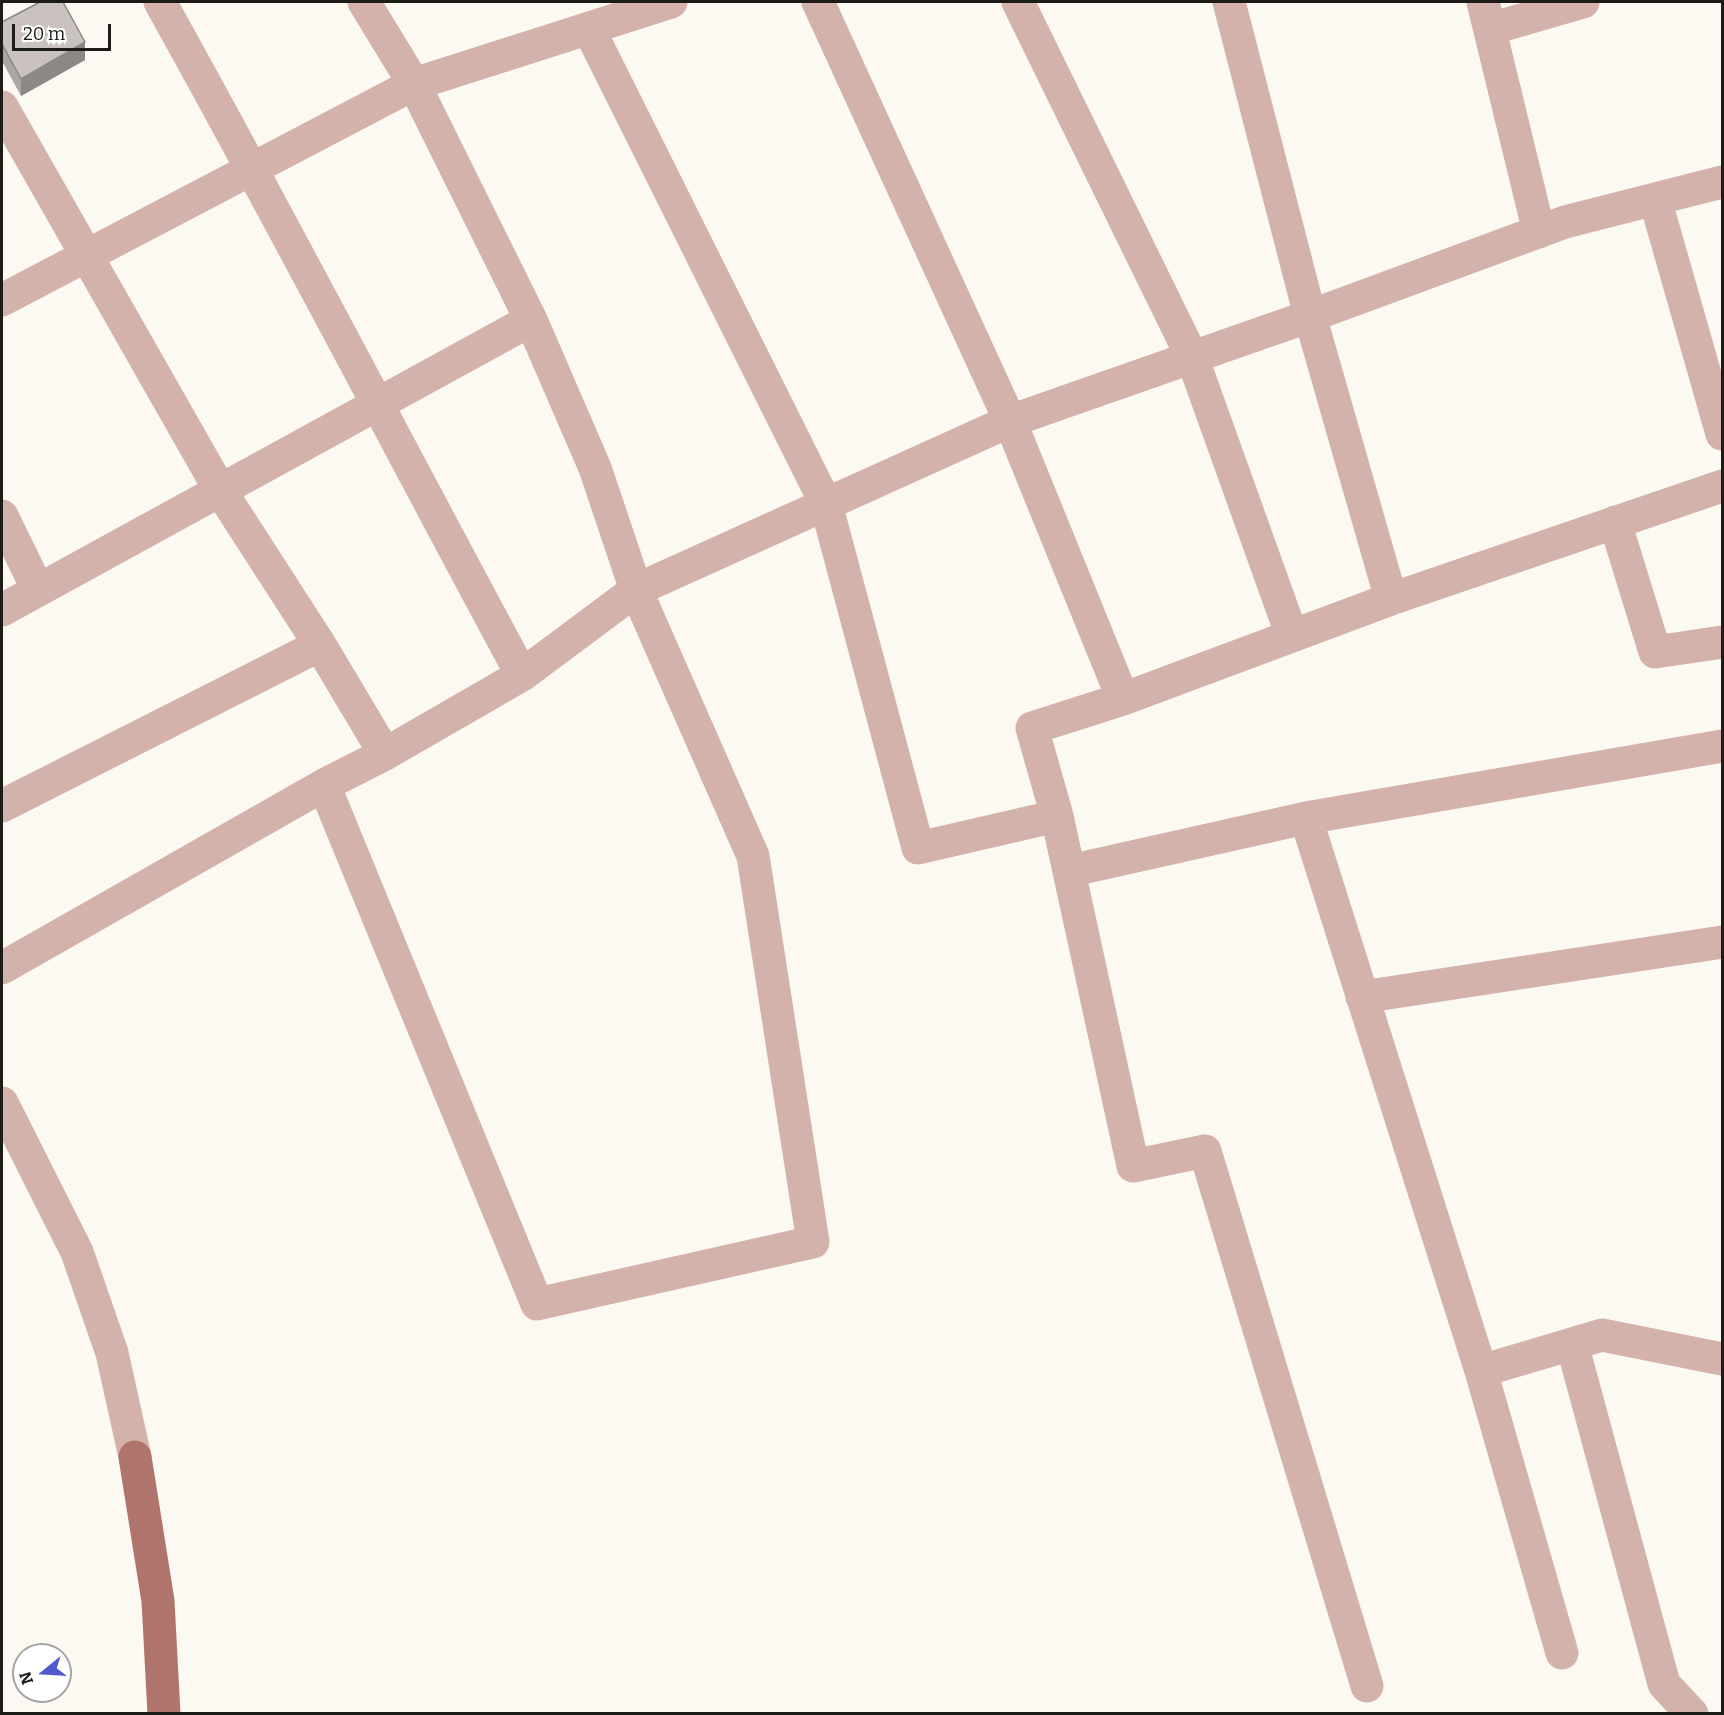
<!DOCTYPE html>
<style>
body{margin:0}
#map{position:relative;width:1724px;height:1715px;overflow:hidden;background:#fcf8f2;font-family:Bitter,serif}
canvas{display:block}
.frame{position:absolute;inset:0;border:3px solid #1c1b18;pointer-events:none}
.north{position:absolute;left:12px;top:1643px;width:60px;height:60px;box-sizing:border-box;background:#fff;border:2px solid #a4a4a3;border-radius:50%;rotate:252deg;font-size:16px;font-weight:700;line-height:24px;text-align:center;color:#1c1b18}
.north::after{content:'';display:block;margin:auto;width:21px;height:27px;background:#5258cf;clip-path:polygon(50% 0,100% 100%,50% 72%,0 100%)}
.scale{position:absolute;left:12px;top:24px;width:99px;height:27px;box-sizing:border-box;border:3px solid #1c1b18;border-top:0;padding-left:8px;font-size:18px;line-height:21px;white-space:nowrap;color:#1c1b18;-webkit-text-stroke:4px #fff;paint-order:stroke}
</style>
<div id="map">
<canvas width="1724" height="1715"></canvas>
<div class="frame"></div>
<div class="north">N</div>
<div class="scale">20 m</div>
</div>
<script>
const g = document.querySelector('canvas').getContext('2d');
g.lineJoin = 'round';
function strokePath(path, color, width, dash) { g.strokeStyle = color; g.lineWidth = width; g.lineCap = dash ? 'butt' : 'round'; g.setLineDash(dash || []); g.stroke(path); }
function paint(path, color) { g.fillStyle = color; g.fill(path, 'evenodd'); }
const minor = new Path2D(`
 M160 2C284 224 401 451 522 675
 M818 2 1010 421 1123 699
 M1018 2 1192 357 1292 636
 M1229 2 1310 316 1391 599
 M1483 2 1539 232
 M589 29 826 504 918 848 1057 816 1032 728 1123 699 1391 599 1722 486
 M1490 29 1583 2
 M2 107 220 490 320 645 385 754
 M1655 199 1722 434
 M2 300 414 84 671 2
 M2 516 38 590
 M1615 522 1655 652 1722 642
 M2 610 531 320
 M324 785 537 1304 813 1242 753 856 636 590 595 468 531 320 414 84 364 2
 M2 806 320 645
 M1057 816 1133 1166 1205 1151 1367 1686
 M1306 818 1722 746
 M1069 871 1306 818 1481 1371 1562 1653
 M2 968 324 785 385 754 522 675 636 590 1010 421 1310 316 1565 222 1722 182
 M1362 997 1722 942
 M2 1103 77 1252 112 1353 135 1457
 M1572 1344 1664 1684 1692 1714
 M1481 1371 1602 1335 1722 1359`);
const major = new Path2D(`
 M135 1457 158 1601 164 1714`);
const wall = new Path2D(`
 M2 22 85 60 21 96 2 61Z`);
const shadedWall = new Path2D(`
 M85 42V60L21 96V79Z`);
const building = new Path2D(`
 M40 2H63L85 42 21 79 2 44V22Z`);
strokePath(minor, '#d3b2ac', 33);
strokePath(major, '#af756c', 33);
paint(wall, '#ada7a3');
paint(shadedWall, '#8d8885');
paint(building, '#c9c2be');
strokePath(building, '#8d8885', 1.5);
</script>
